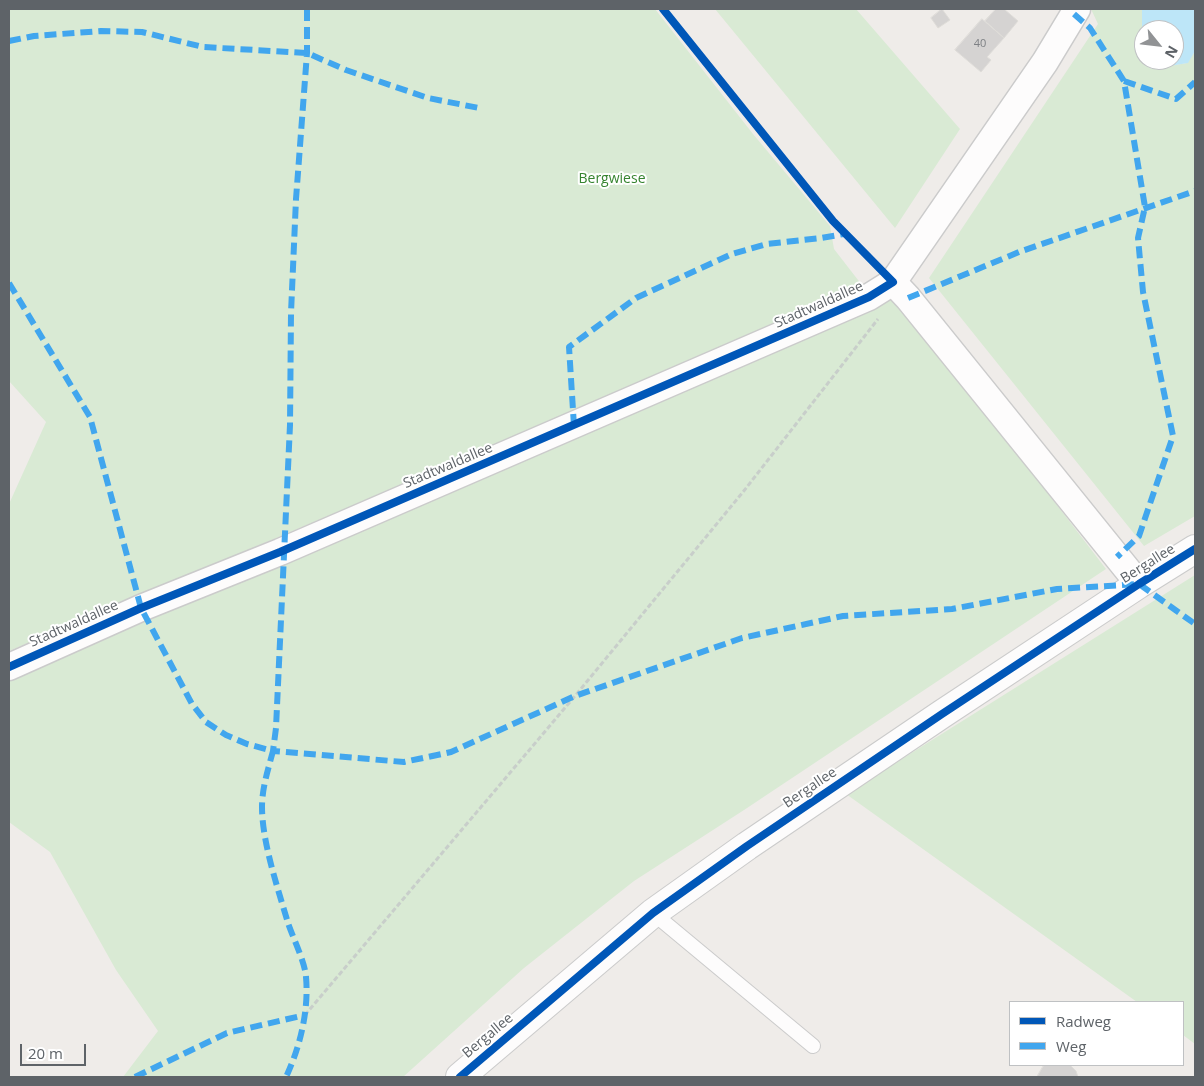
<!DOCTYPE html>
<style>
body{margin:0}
#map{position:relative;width:1204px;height:1086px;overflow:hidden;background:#efece9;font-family:"Open Sans",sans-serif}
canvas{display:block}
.frame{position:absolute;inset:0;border:10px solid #5e6368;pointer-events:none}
.legend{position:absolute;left:1009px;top:1001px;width:175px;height:65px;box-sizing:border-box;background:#fff;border:1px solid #bfc1c3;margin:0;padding:6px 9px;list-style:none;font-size:15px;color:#5e6368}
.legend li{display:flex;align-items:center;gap:10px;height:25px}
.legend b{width:25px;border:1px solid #bfc1c3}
.north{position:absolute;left:1134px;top:20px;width:50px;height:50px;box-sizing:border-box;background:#fff;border:1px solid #bfc1c3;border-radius:50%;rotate:119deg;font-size:14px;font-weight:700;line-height:20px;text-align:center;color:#5e6368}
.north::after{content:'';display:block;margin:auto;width:18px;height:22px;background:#919395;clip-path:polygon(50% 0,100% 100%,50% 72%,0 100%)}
.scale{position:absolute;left:20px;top:1044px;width:66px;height:22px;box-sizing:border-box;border:2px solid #5e6368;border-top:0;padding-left:6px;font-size:15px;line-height:18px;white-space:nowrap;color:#5e6368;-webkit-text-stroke:4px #fff;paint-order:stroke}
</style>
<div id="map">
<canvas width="1204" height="1086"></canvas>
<div class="frame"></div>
<ul class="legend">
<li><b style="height:6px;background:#0057b8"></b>Radweg</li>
<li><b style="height:6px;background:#41a6ee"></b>Weg</li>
</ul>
<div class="north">N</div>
<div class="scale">20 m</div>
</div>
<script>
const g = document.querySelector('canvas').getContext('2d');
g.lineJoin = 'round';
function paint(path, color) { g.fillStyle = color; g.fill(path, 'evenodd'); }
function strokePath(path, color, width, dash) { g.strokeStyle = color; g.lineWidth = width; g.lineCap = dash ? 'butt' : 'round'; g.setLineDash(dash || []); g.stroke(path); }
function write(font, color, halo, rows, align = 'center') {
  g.font = font + ' "Open Sans",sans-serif'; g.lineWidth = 4; g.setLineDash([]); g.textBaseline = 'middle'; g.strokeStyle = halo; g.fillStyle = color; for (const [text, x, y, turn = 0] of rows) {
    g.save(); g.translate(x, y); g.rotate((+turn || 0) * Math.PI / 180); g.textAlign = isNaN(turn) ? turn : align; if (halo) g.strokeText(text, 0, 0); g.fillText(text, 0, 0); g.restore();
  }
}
const green = new Path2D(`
 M9 9H655L753 134 830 226 834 249 865 289 9 651V504L46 422 9 381Z
 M715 9H856L960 129 895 228Z
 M1091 9H1142L1144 60H1154L1163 67 1187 63 1195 51V516L1144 546 929 278 1098 24Z
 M896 295 1106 569 744 810 634 881 524 968 403 1077H123L158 1031 116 970 50 852 9 822V673Z
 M1195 575V1044L1183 1035V1002H1137L846 794Z`);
const water = new Path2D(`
 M1142 9H1195V51L1188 63 1163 67 1154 60H1174V30H1144V52L1142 51Z`);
const building = new Path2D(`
 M942 9 950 20 938 28 931 18Z
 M996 9H1004L1018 21 1004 38 985 21Z
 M982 19 1004 38 987 57 991 60 981 72 955 50Z
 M1044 1065H1070L1076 1071 1078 1077H1037Z`);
const path = new Path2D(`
 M305 1015 575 696 743 492 878 319`);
const service = new Path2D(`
 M653 913 813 1046`);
const minor = new Path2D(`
 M893 282 908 298 1139 584
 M9 667 141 608 280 552 869 297 893 282 1045 62 1077 9`);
const tertiary = new Path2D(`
 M460 1077 653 913 747 846 942 714 1139 584 1195 549`);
const quiet = new Path2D(`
 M307 9V53L296 199 291 313 290 425 276 728 273 751 404 762 451 752 575 696 742 638 843 616 952 609 1057 589 1139 584 1195 624
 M1074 14 1090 28 1124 81 1145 207 1138 238 1143 292 1173 436 1139 536 1117 557
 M9 41 34 36 101 31 142 32 203 47 307 53 346 70 428 98 479 108
 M1124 81 1176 99 1195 82
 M9 283 90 417 141 608 192 704 206 722 226 735 247 744 273 751C268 770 262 788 262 807 262 842 278 889 288 923 293 938 305 962 306 977 309 1011 300 1047 286 1077
 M908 298 1019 252 1195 191
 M574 426 569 347 636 298 732 254 767 244 821 238 844 234
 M135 1077 227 1033 305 1015`);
const cycleway = new Path2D(`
 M9 667 141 608 280 552 869 297 893 282 833 221 663 9
 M460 1077 653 913 747 846 942 714 1139 584 1195 549`);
const numberNames = [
 ["40",980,44]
];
const parkNames = [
 ["Bergwiese",612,179]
];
const streetNames = [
 ["Stadtwaldallee",819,305,-24],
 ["Stadtwaldallee",448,466,-23],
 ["Bergallee",1148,564,-32],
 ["Stadtwaldallee",74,624,-24],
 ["Bergallee",810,788,-34],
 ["Bergallee",488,1036,-40]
];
paint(green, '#d9ead4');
paint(water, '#bde6f8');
paint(building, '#d5d3d2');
strokePath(building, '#dedcd8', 1);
strokePath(service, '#cbcbcb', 16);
strokePath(minor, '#cbcbcb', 29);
strokePath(tertiary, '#cbcbcb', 30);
strokePath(path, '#c8ceca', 3, [5, 2.5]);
strokePath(service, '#fdfcfc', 14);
strokePath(minor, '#fdfcfc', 26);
strokePath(tertiary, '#fdfcfc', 28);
strokePath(quiet, '#41a6ee', 6, [12, 6]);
strokePath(cycleway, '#0057b8', 8);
write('11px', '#7d8084', null, numberNames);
write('14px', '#368430', '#fff', parkNames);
write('14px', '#5e6368', '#fff', streetNames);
</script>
